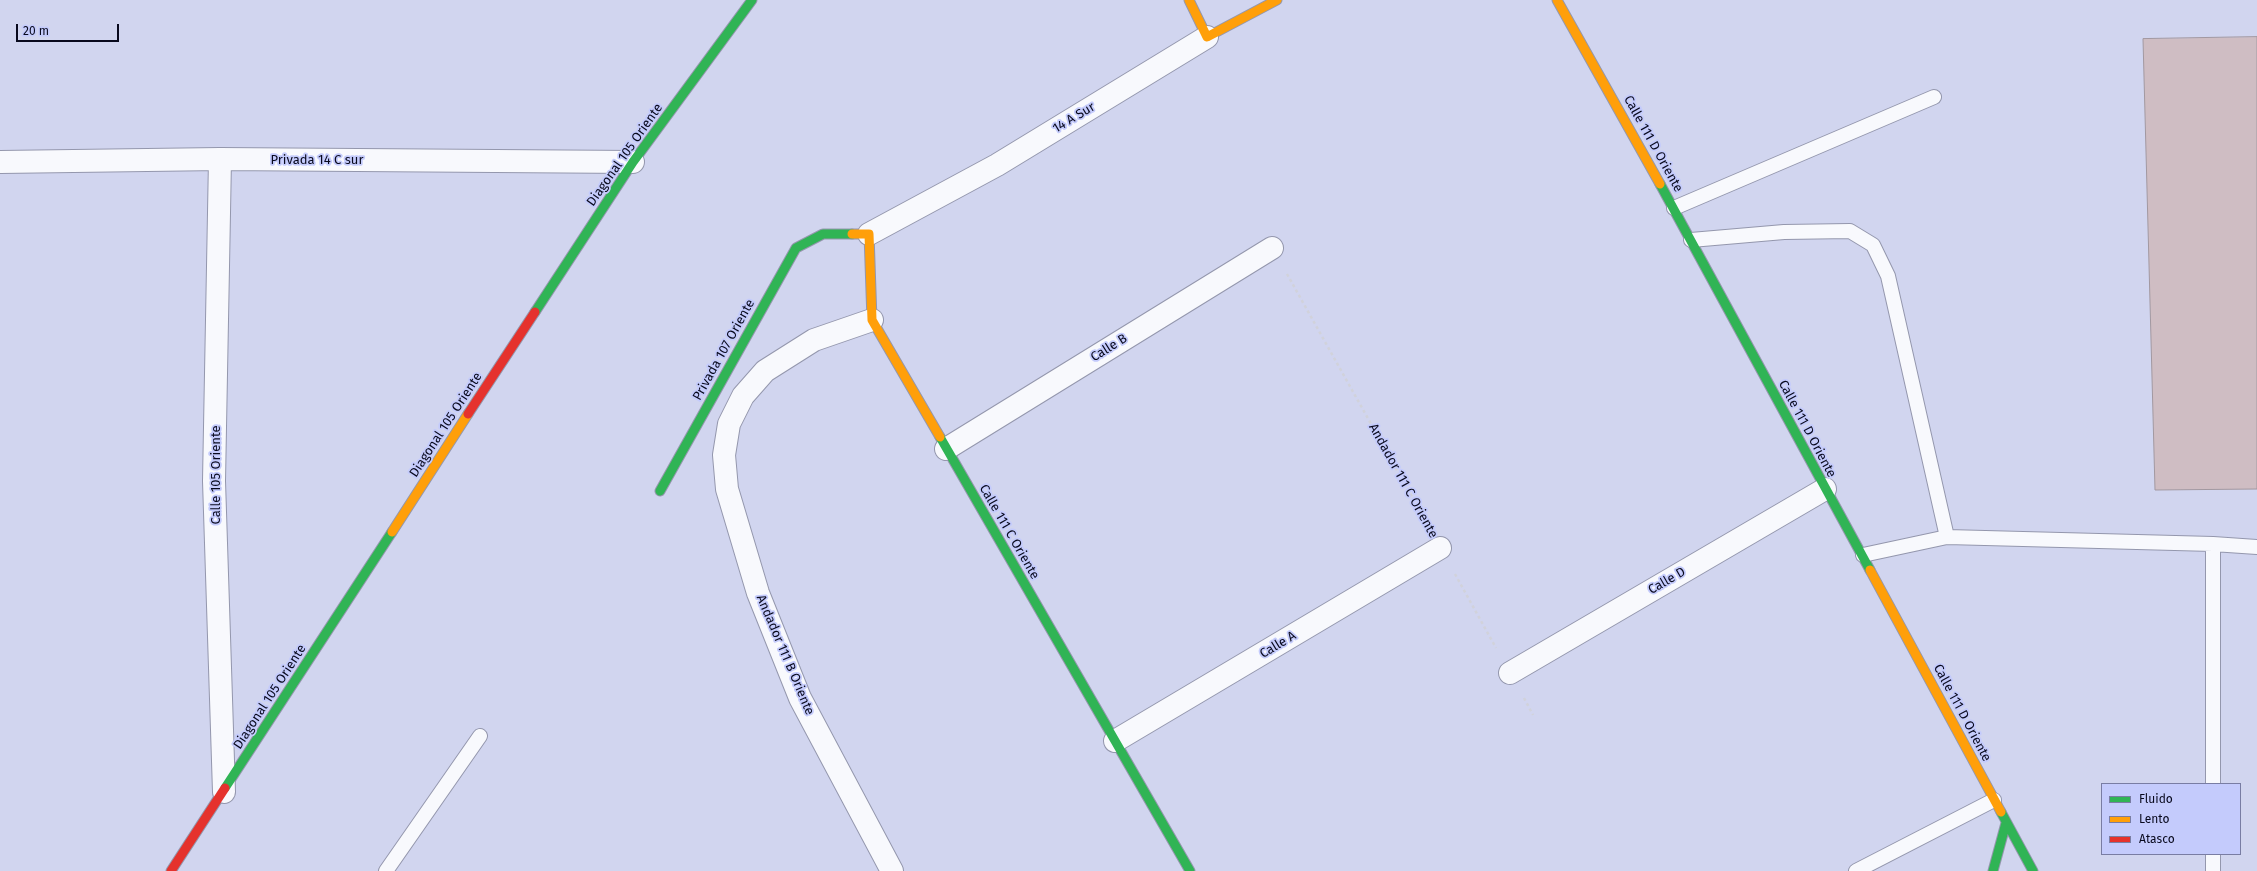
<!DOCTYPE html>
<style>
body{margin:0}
#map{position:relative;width:2257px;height:871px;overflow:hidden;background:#d1d5ef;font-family:"Fira Sans",sans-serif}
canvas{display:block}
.legend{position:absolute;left:2101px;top:783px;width:140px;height:72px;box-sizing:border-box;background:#c4cbfc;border:1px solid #797da3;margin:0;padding:5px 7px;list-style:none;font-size:12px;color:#08091d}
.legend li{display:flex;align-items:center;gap:8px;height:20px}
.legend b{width:20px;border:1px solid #797da3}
.scale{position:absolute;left:16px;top:24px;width:103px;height:18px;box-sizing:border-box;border:2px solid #08091d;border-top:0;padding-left:5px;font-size:12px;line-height:14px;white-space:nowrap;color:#08091d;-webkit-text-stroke:3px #c4cbfc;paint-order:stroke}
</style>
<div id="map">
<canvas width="2257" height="871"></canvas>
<ul class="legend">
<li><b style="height:5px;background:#30b455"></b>Fluido</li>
<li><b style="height:5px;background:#ff9f0a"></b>Lento</li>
<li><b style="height:5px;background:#e5322d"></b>Atasco</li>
</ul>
<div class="scale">20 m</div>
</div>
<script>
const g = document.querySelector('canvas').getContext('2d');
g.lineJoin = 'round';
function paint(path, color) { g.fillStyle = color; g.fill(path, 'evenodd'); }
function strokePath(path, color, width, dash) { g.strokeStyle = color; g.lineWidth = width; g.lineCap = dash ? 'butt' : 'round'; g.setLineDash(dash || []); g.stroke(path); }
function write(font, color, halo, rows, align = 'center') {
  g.font = font + ' "Fira Sans",sans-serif'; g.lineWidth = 3.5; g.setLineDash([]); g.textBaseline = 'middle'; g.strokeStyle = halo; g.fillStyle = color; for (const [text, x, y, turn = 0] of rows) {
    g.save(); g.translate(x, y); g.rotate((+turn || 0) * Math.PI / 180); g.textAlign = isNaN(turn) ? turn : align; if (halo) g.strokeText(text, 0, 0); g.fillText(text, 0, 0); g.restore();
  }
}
const building = new Path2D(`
 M2257 37V489L2155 490 2143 39Z`);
const path = new Path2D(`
 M1287 274 1426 522
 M1455 574 1496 648
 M1524 698 1533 715`);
const lane = new Path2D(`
 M1674 208 1934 97
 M1691 240 1784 232 1850 231 1873 245 1888 276 1947 537
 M2213 544 2257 547
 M1863 555 1947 537 2213 544V784
 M386 871 480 736
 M1856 871 1994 800
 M2213 871V854`);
const street = new Path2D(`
 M220 159 214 481 224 792
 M0 162 220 159 633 162
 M869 234 997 165 1207 37
 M872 320 814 340 765 371 743 396 729 424 724 455 727 489 758 593 800 698 892 871
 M946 449 1272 248
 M1510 673 1825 489
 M1115 741 1440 548`);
const fast = new Path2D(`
 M1660 184 1870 570
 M535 312 633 162 752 0
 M940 437 1190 871
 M660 491 796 248 823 234H852
 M225 788 392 532
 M2001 812 2033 871
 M1993 871 2006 823`);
const slow = new Path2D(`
 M1189 0 1207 37 1277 0
 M1557 0 1660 184
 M852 234H869L872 320 940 437
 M392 532 468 414
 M1870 570 2001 812`);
const jam = new Path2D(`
 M468 414 535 312
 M171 871 225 788`);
const streetNames = [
 ["14 A Sur",1074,118,-31],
 ["Calle 111 D Oriente",1653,144,61],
 ["Diagonal 105 Oriente",625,155,-55],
 ["Privada 14 C sur",317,160],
 ["Calle B",1109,348,-32],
 ["Privada 107 Oriente",724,350,-61],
 ["Diagonal 105 Oriente",446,425,-57],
 ["Calle 111 D Oriente",1807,429,62],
 ["Calle 105 Oriente",216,475,-90],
 ["Andador 111 C Oriente",1403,481,61],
 ["Calle 111 C Oriente",1009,532,60],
 ["Calle D",1667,581,-30],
 ["Calle A",1278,645,-31],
 ["Andador 111 B Oriente",785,655,67],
 ["Diagonal 105 Oriente",270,697,-57],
 ["Calle 111 D Oriente",1962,713,62]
];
paint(building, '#cfbdc3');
strokePath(building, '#a298a0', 1);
strokePath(lane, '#9497ad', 16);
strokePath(street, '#9497ad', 24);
strokePath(fast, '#9497ad', 11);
strokePath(slow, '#9497ad', 11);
strokePath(jam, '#9497ad', 11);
strokePath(path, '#d1d2db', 2.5, [3, 3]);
strokePath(lane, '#f8f9fd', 14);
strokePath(street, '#f8f9fd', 22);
strokePath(fast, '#30b455', 9);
strokePath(slow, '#ff9f0a', 9);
strokePath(jam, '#e5322d', 9);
write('13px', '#08091d', '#c4cbfc', streetNames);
</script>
